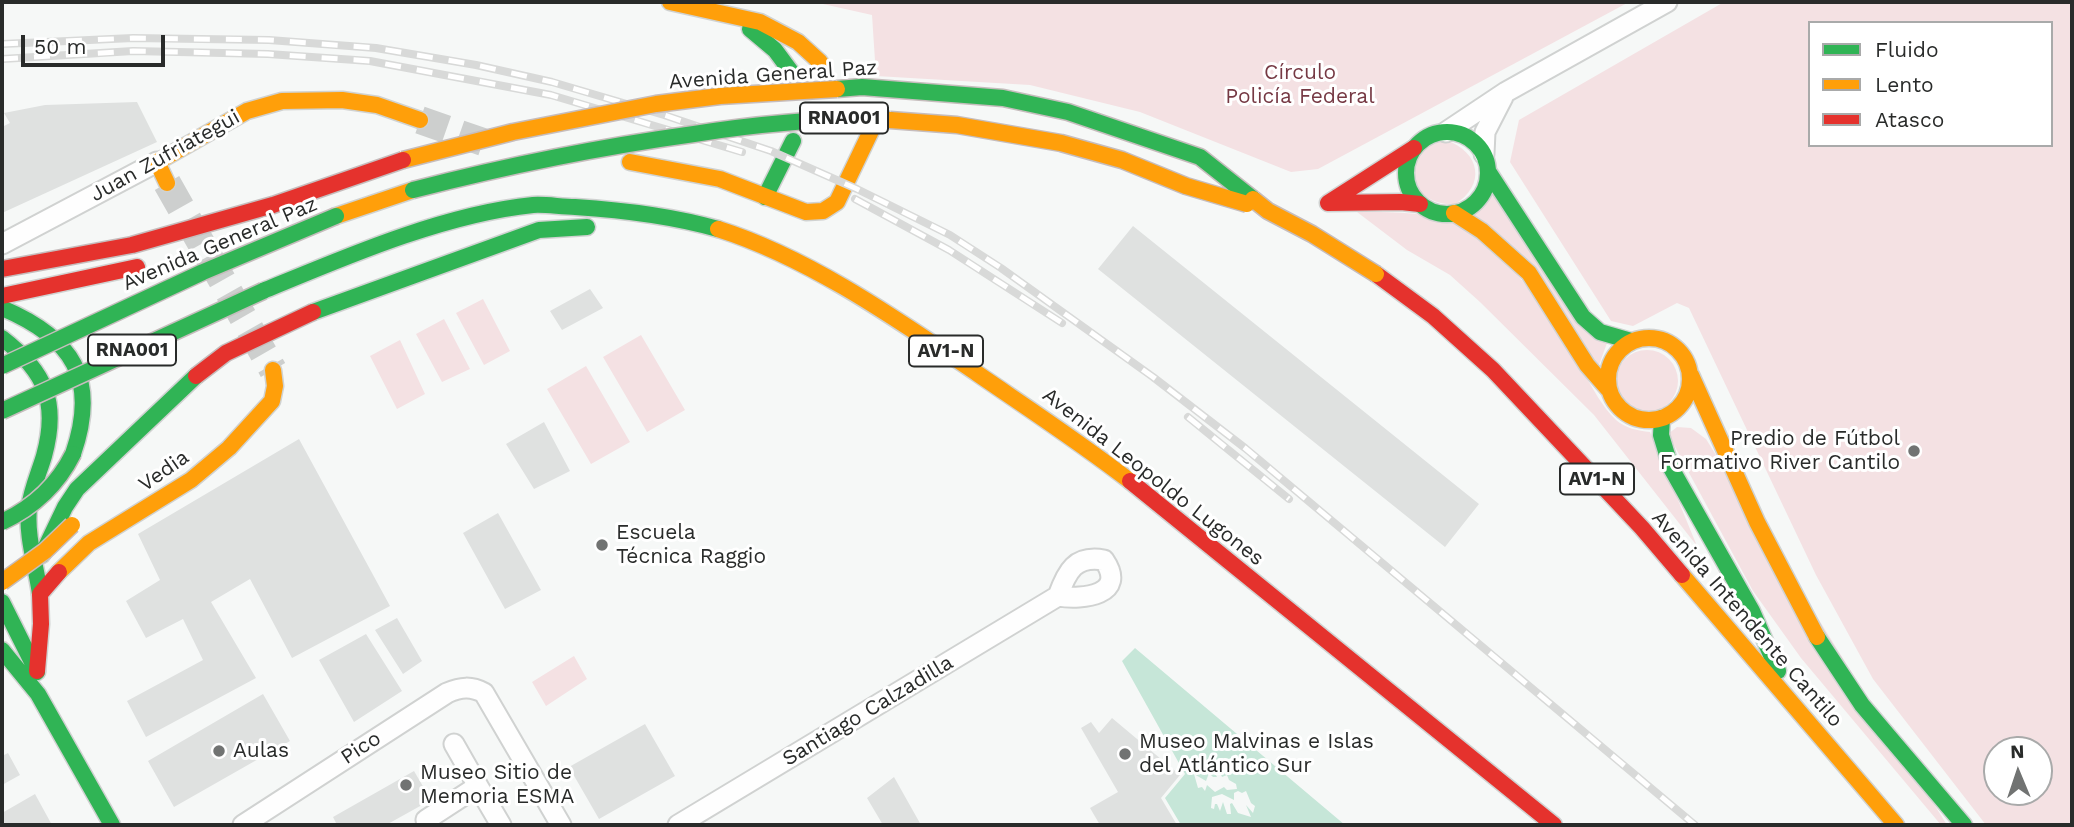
<!DOCTYPE html>
<meta charset="utf-8">
<style>
body{margin:0}
#map{position:relative;width:2074px;height:827px;overflow:hidden;background:#f6f8f7;font-family:"Work Sans",sans-serif}
canvas{display:block}
.frame{position:absolute;inset:0;border:4px solid #292b2a;pointer-events:none}
.legend{position:absolute;left:1808px;top:21px;width:245px;height:126px;box-sizing:border-box;background:#fff;border:2px solid #a9aaaa;margin:0;padding:9px 12px;list-style:none;font-size:21px;color:#292b2a}
.legend li{display:flex;align-items:center;gap:14px;height:35px}
.legend b{width:35px;border:2px solid #a9aaaa}
.north{position:absolute;left:1983px;top:736px;width:70px;height:70px;box-sizing:border-box;background:#fff;border:2px solid #a9aaaa;border-radius:50%;rotate:358deg;font-size:19px;font-weight:700;line-height:28px;text-align:center;color:#292b2a}
.north::after{content:'';display:block;margin:auto;width:24px;height:32px;background:#717372;clip-path:polygon(50% 0,100% 100%,50% 72%,0 100%)}
.scale{position:absolute;left:21px;top:35px;width:144px;height:32px;box-sizing:border-box;border:4px solid #292b2a;border-top:0;padding-left:9px;font-size:21px;line-height:24px;white-space:nowrap;color:#292b2a;-webkit-text-stroke:5px #fff;paint-order:stroke}
</style>
<div id="map">
<canvas width="2074" height="827"></canvas>
<div class="frame"></div>
<ul class="legend">
<li><b style="height:9px;background:#30b455"></b>Fluido</li>
<li><b style="height:9px;background:#ff9f0a"></b>Lento</li>
<li><b style="height:9px;background:#e5322d"></b>Atasco</li>
</ul>
<div class="north">N</div>
<div class="scale">50 m</div>
</div>
<script>
const g = document.querySelector('canvas').getContext('2d');
g.lineJoin = 'round';
function paint(path, color) { g.fillStyle = color; g.fill(path, 'evenodd'); }
function strokePath(path, color, width, dash) { g.strokeStyle = color; g.lineWidth = width; g.lineCap = dash ? 'butt' : 'round'; g.setLineDash(dash || []); g.stroke(path); }
function write(font, color, halo, rows, align = 'center') {
  g.font = font + ' "Work Sans",sans-serif'; g.lineWidth = 6; g.setLineDash([]); g.textBaseline = 'middle'; g.strokeStyle = halo; g.fillStyle = color; for (const [text, x, y, turn = 0] of rows) {
    g.save(); g.translate(x, y); g.rotate((+turn || 0) * Math.PI / 180); g.textAlign = isNaN(turn) ? turn : align; if (halo) g.strokeText(text, 0, 0); g.fillText(text, 0, 0); g.restore();
  }
}
const green = new Path2D(`
 M814 2H1629L1318 169 1291 172 1140 112 1030 85 876 76 872 15Z
 M1724 2H2072V825H1986L1873 679 1816 575 1689 308 1677 303 1633 326 1611 321 1510 162 1519 120ZM1810 23H2051V145H1810ZM1997 750H2039V792H1997Z
 M1446 140C1480 152 1487 185 1454 205 1433 203 1423 198 1411 180 1416 154 1420 147 1446 140Z
 M1491 192 1607 343 1599 365 1471 215 1484 204Z
 M1357 212C1397 212 1436 211 1471 231 1512 254 1558 331 1583 372 1593 388 1602 407 1616 420 1625 428 1638 431 1650 432L1697 546 1594 415 1480 302 1450 275 1407 250Z
 M483 299 510 351 484 365 456 313Z
 M444 319 470 369 442 382 416 334Z
 M641 335 685 410 647 432 603 357Z
 M400 340 425 394 397 409 370 356Z
 M1616 381a31 31 0 1 1 62 0a31 31 0 1 1-62 0Z
 M586 366 630 442 591 464 547 389Z
 M1677 427 1691 428 1706 439 1947 825H1941L1801 658 1753 591 1668 434Z
 M574 656 587 679 546 706 532 682Z`);
const water = new Path2D(`
 M1135 648 1345 825H1181L1165 798 1185 774 1122 661ZM1217 765 1222 777 1227 775 1229 780 1236 784 1237 789 1227 790 1224 787 1215 792 1207 785 1205 791 1202 787 1198 788 1194 774 1206 781 1209 773 1213 777H1217L1214 771ZM1238 791 1242 793 1246 791 1251 803 1255 806 1253 813 1246 805 1251 817 1238 813 1232 803 1230 804 1231 814H1227L1223 802 1220 811 1217 804H1215L1214 809 1211 808 1212 797 1222 794 1234 800V793Z`);
const building = new Path2D(`
 M137 102 157 142 2 213V127L10 123 4 113 45 105Z
 M1133 226 1479 504 1445 547 1098 269Z
 M590 289 603 308 562 330 550 311Z
 M544 422 570 471 534 489 506 444Z
 M299 439 390 606 292 658 250 579 211 602 256 678 146 737 127 701 203 660 183 619 146 638 126 601 160 580 138 534Z
 M498 513 541 590 505 609 463 533Z
 M397 618 422 661 403 674 375 630Z
 M366 634 402 691 354 722 319 660Z
 M263 694 290 741 174 807 148 761Z
 M1112 718 1180 775 1161 798 1177 825H1100L1090 808 1118 792 1081 728 1091 722 1099 733Z
 M645 724 675 776 599 819 569 767Z
 M8 753 20 775 2 785V756Z
 M414 771 431 800 386 825H337L333 817Z
 M894 777 921 825H883L867 798Z
 M35 794 52 825H2V813Z`);
const secondaryTunnel = new Path2D(`
 M420 120 483 142
 M167 183 273 370`);
const street = new Path2D(`
 M1446 132 1506 92 1667 2
 M1484 154 1485 132 1503 97
 M2 244 157 162
 M454 744 478 786
 M426 820 478 786 501 825
 M243 825 447 693C461 687 471 686 484 693L561 825
 M678 825 1058 596C1067 571 1075 555 1104 560 1128 595 1083 600 1058 596`);
const fast = new Path2D(`
 M750 29 775 50 792 73
 M1406 173a41 41 0 1 1 82 0a41 41 0 1 1-82 0Z
 M1488 171 1583 317 1600 332 1631 341
 M765 197 793 141
 M263 291C345 257 444 214 533 205 546 204 561 207 575 207 623 210 672 216 718 229
 M2 308C73 338 99 379 73 454
 M313 312 539 230 587 227
 M2 338C45 371 59 402 44 456 39 473 31 490 29 508 26 537 36 565 40 594
 M1662 418 1661 435 1671 468 1752 611 1778 671
 M42 555 65 507 77 489 196 376
 M2 602 37 672
 M1817 637 1862 705 1964 825
 M2 650 38 694 112 825`);
const slow = new Path2D(`
 M670 2 760 22 798 42 820 62
 M630 162 720 179 806 212 823 211 837 202 871 131
 M167 183 157 162 247 111 282 101 342 100 377 105 420 120
 M1454 213 1482 231 1529 273 1587 365 1608 389
 M336 216 413 190
 M718 229C810 258 898 320 978 374 1029 409 1081 443 1130 481
 M1608 379a41 41 0 1 1 82 0a41 41 0 1 1-82 0Z
 M1691 375 1757 522 1817 637
 M59 572 89 543 191 480 229 448 272 401 275 386 273 370
 M1682 575 1896 825`);
const jam = new Path2D(`
 M1328 203 1414 148
 M1328 203 1401 202 1420 204
 M1376 274 1433 316 1493 370 1642 528 1682 575
 M2 296 137 267
 M1130 481 1554 825
 M37 671 41 624 40 594 59 572`);
const rail = new Path2D(`
 M2 44 133 38 269 40 376 48 476 65 552 82 664 115 771 151 857 189 950 235 1001 268 1153 377 1245 448 1695 825
 M2 59 133 51 268 54 370 61 551 95 742 152
 M855 199 949 250 1062 323
 M1188 417 1289 499`);
const fastBridge = new Path2D(`
 M837 89 862 87 1003 98 1068 112 1200 157 1253 199
 M413 190C506 166 599 147 694 134 759 124 825 117 890 120
 M2 366 203 272 336 216
 M2 411 263 291
 M2 522C34 507 57 486 73 454`);
const slowBridge = new Path2D(`
 M890 120 957 125 1061 143 1122 160 1186 186 1247 204
 M403 160 513 132 656 104 720 96 837 89
 M1253 199 1268 211 1312 234 1376 274
 M2 582 45 551 72 525`);
const jamBridge = new Path2D(`
 M2 269 132 245 273 205 403 160
 M196 376 226 353 313 312`);
const markers = [
 [1914,451,7,"#717372"],
 [602,545,7,"#717372"],
 [219,751,7,"#717372"],
 [1125,754,7,"#717372"],
 [406,785,7,"#717372"]
];
const shields = [
 [844,118,88],
 [132,350,88],
 [946,351,74],
 [1597,479,74]
];
const shieldNames = [
 ["RNA001",844,118],
 ["RNA001",132,350],
 ["AV1-N",946,351],
 ["AV1-N",1597,479]
];
const parkNames = [
 ["Círculo",1300,73],
 ["Policía Federal",1300,97]
];
const streetNames = [
 ["Avenida General Paz",773,75,-4],
 ["Juan Zufriategui",165,156,-29],
 ["Avenida General Paz",220,244,-23],
 ["Vedia",164,471,-35],
 ["Avenida Leopoldo Lugones",1153,477,38],
 ["Avenida Intendente Cantilo",1747,619,49],
 ["Santiago Calzadilla",868,711,-31],
 ["Pico",361,748,-33]
];
const poiNames = [
 ["Predio de Fútbol",1900,439,"right"],
 ["Formativo River Cantilo",1900,463,"right"],
 ["Escuela",616,533],
 ["Técnica Raggio",616,557],
 ["Museo Malvinas e Islas",1139,742],
 ["del Atlántico Sur",1139,766],
 ["Aulas",233,751],
 ["Museo Sitio de",420,773],
 ["Memoria ESMA",420,797]
];
paint(green, '#f4e1e3');
paint(water, '#c6e6d8');
paint(building, '#dfe1e0');
strokePath(secondaryTunnel, '#cdcfce', 28, [28, 14]);
strokePath(street, '#d0d2d1', 23);
strokePath(fast, '#d0d2d1', 19);
strokePath(slow, '#d0d2d1', 19);
strokePath(jam, '#d0d2d1', 19);
strokePath(street, '#fefefe', 19);
strokePath(fast, '#30b455', 16);
strokePath(slow, '#ff9f0a', 16);
strokePath(jam, '#e5322d', 16);
strokePath(rail, '#d8d9d8', 8);
strokePath(rail, '#fff', 5, [16]);
strokePath(fastBridge, '#c6bdbd', 19, []);
strokePath(slowBridge, '#c6bdbd', 19, []);
strokePath(jamBridge, '#c6bdbd', 19, []);
strokePath(fastBridge, '#30b455', 16);
strokePath(slowBridge, '#ff9f0a', 16);
strokePath(jamBridge, '#e5322d', 16);
for (const [x, y, r, color] of markers) { const dot = new Path2D(); dot.arc(x, y, r, 0, 2 * Math.PI); g.fillStyle = color; g.fill(dot); strokePath(dot, '#fff', 2.5); }
for (const [x, y, w] of shields) { const box = new Path2D(); box.roundRect(x - w / 2, y - 15.5, w, 31, 5); g.fillStyle = '#fff'; g.fill(box); strokePath(box, '#292b2a', 2); }
write('bold 19px', '#292b2a', null, shieldNames);
write('21px', '#763944', '#fff', parkNames);
write('21px', '#292b2a', '#fff', streetNames);
write('21px', '#292b2a', '#fff', poiNames, 'left');
</script>
